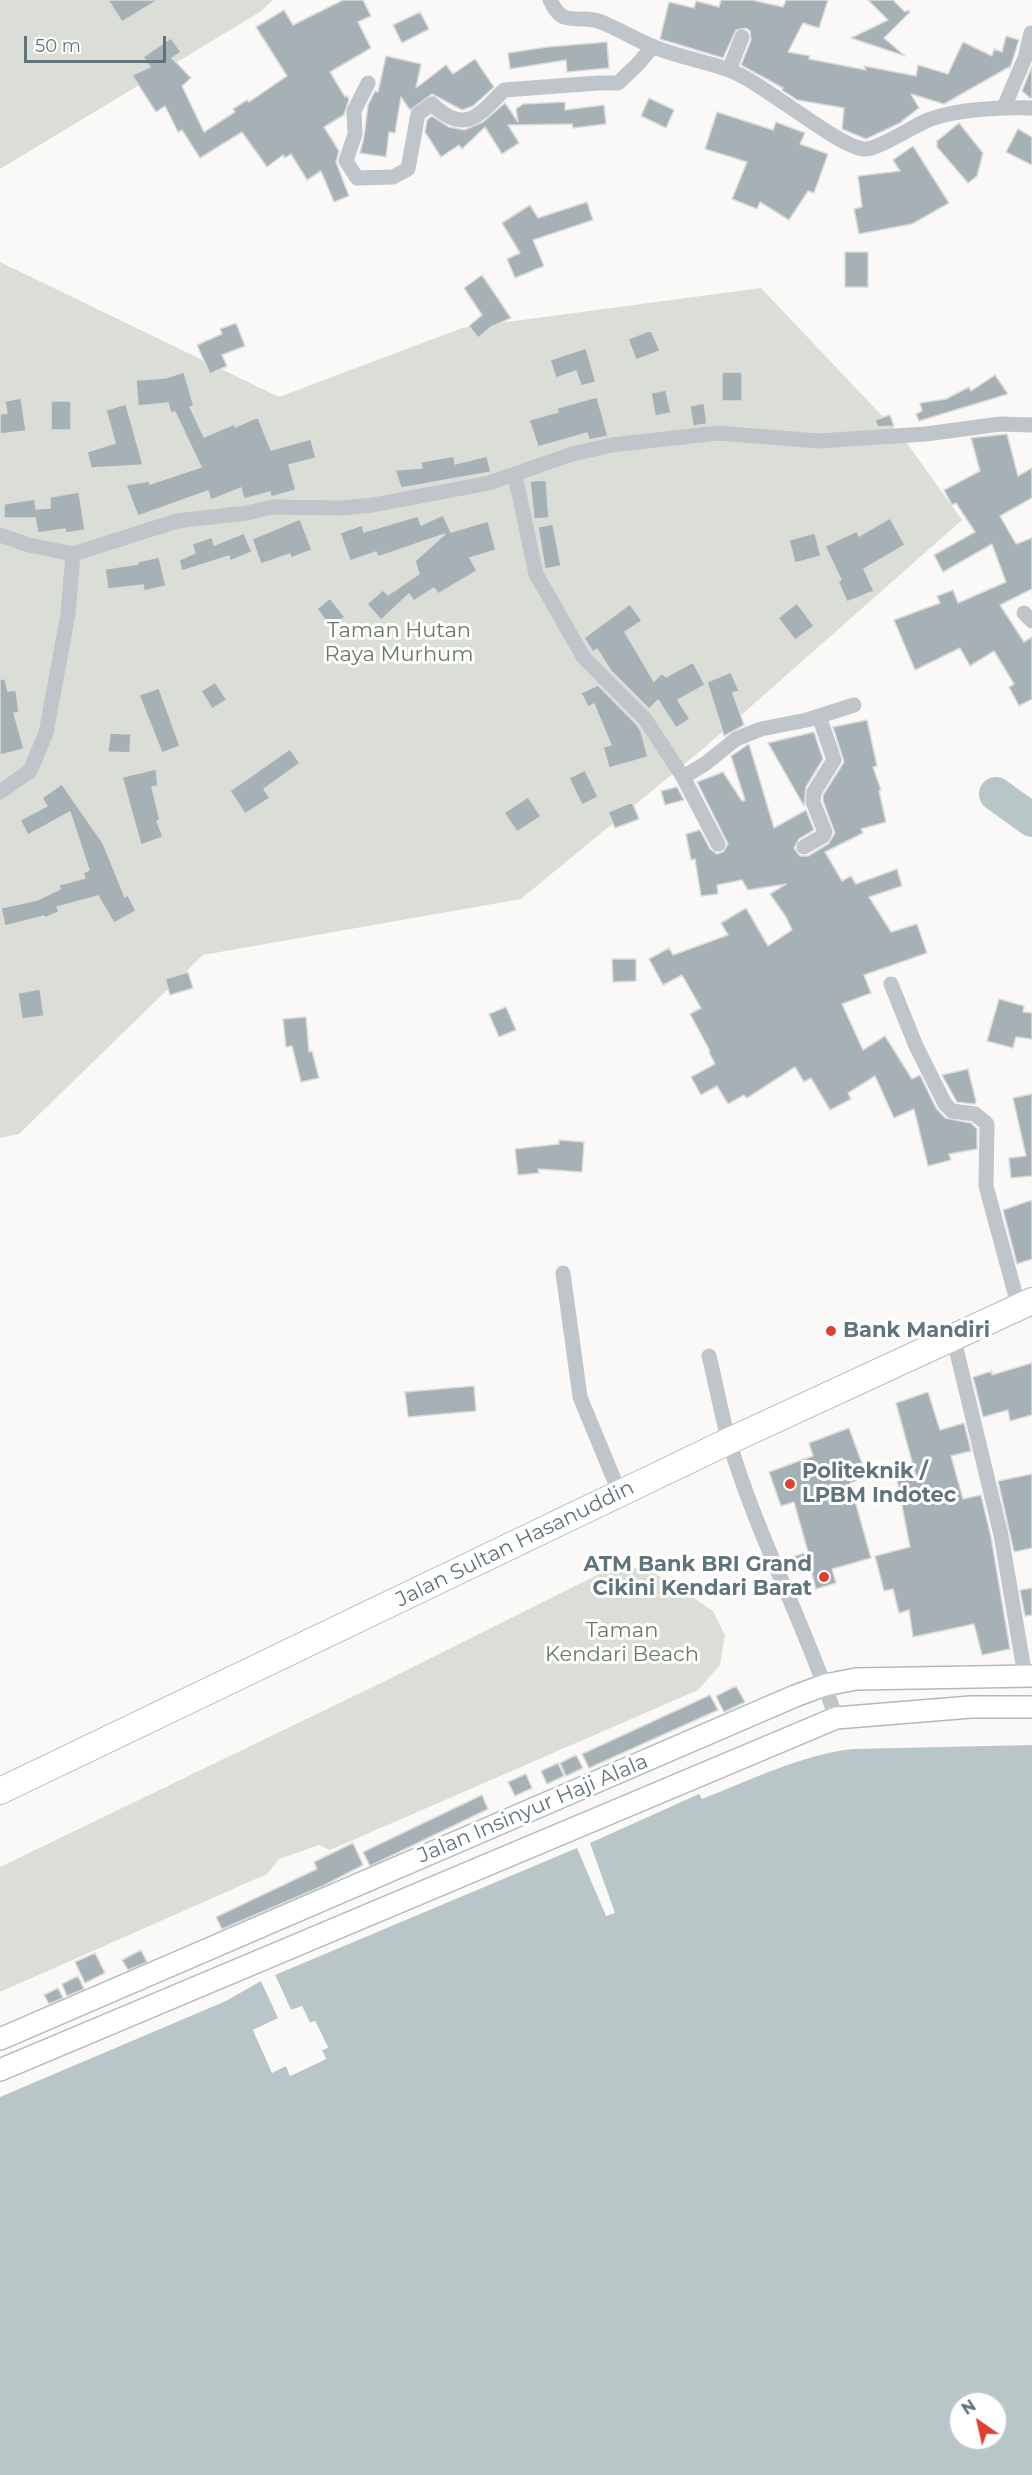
<!DOCTYPE html>
<style>
body{margin:0}
#map{position:relative;width:1032px;height:2475px;overflow:hidden;background:#faf9f8;font-family:Montserrat,sans-serif}
canvas{display:block}
.north{position:absolute;left:948px;top:2391px;width:60px;height:60px;box-sizing:border-box;background:#fff;border:2px solid #c0c7cb;border-radius:50%;rotate:326deg;font-size:16px;font-weight:700;line-height:24px;text-align:center;color:#61747c}
.north::after{content:'';display:block;margin:auto;width:21px;height:27px;background:#dd4134;clip-path:polygon(50% 0,100% 100%,50% 72%,0 100%)}
.scale{position:absolute;left:24px;top:36px;width:142px;height:27px;box-sizing:border-box;border:3px solid #61747c;border-top:0;padding-left:8px;font-size:18px;line-height:21px;white-space:nowrap;color:#61747c;-webkit-text-stroke:4px #fff;paint-order:stroke}
</style>
<div id="map">
<canvas width="1032" height="2475"></canvas>
<div class="north">N</div>
<div class="scale">50 m</div>
</div>
<script>
const g = document.querySelector('canvas').getContext('2d');
g.lineJoin = 'round';
function paint(path, color) { g.fillStyle = color; g.fill(path, 'evenodd'); }
function strokePath(path, color, width, dash) { g.strokeStyle = color; g.lineWidth = width; g.lineCap = dash ? 'butt' : 'round'; g.setLineDash(dash || []); g.stroke(path); }
function write(font, color, halo, rows, align = 'center') {
  g.font = font + ' Montserrat,sans-serif'; g.lineWidth = 6; g.setLineDash([]); g.textBaseline = 'middle'; g.strokeStyle = halo; g.fillStyle = color; for (const [text, x, y, turn = 0] of rows) {
    g.save(); g.translate(x, y); g.rotate((+turn || 0) * Math.PI / 180); g.textAlign = isNaN(turn) ? turn : align; if (halo) g.strokeText(text, 0, 0); g.fillText(text, 0, 0); g.restore();
  }
}
const green = new Path2D(`
 M0 0H273L260 12 0 169Z
 M0 262 279 397 462 328 761 288 904 439 962 520 704 748 521 899 203 955 19 1134 0 1138Z
 M615 1566 648 1570 672 1583 713 1611 725 1635 720 1665 698 1690 330 1850 319 1845 279 1859 267 1874 0 1992V1867L385 1681Z`);
const water = new Path2D(`
 M1032 1745V2475H0V2097L226 2001 261 1981 279 2018 253 2030 272 2072 286 2066 290 2076 326 2059 322 2050 328 2047 315 2021 310 2023 302 2006 291 2010 275 1975 577 1848 606 1916 615 1913 590 1843 699 1794 702 1799C751 1780 800 1755 853 1749ZM960 2403H996V2439H960Z`);
const pier = new Path2D(`
 M275 1975 291 2010 302 2006 310 2023 315 2021 328 2048 322 2050 326 2059 290 2076 286 2066 272 2073 253 2030 278 2018 261 1981 264 1980 282 2018 280 2021 257 2031 274 2069 286 2063 292 2072 322 2058 319 2050 324 2046 314 2025H308L300 2009 291 2013 288 2012 272 1976Z`);
const river = new Path2D(`
 M996 794 1032 820`);
const building = new Path2D(`
 M108 0H158L122 22Z
 M343 0H363L371 16 358 22 371 48 330 72 345 97 347 96 349 99 344 115 324 127 339 151 336 162 349 196 334 202 321 171 307 180 291 154 285 158 283 155 267 167 242 132 200 158 182 130 178 132 165 106 156 112 132 75 150 67 143 57 171 38 181 52 172 58 191 78 182 86 204 132 235 112 233 109 247 100 249 102 287 76 256 27 284 10 293 25Z
 M721 0H752L783 7 786 0H828L819 28 803 23 788 52 810 56 809 59 866 70 864 66 916 76 918 65 948 74 963 42 992 56 994 49 1002 52 1006 36 1019 40 1010 68 1009 67 944 104 911 94 919 108 902 121V122L866 139 842 129 844 108 797 100 782 90 783 88 741 65 751 40 750 31 746 28 736 30 723 58 660 39 669 2 694 8 696 1 719 7Z
 M868 0H893L905 12 908 10 910 12 884 38 905 56 851 38 888 20Z
 M420 12 429 29 402 43 393 25Z
 M607 42 609 68 567 72 566 60 510 69 508 53 547 47Z
 M386 56 421 64 416 88 446 65 453 74 475 59 494 87 473 106 462 110 432 94 410 110 401 97 395 133 389 132 386 157 360 153 364 137 368 105 375 91 378 92Z
 M1032 66V98H1030L1022 91Z
 M649 98 674 110 666 128 641 116Z
 M565 102V110L604 105 606 124 573 128 572 124 508 125 519 143 502 154 485 127 462 149 459 145 441 157 425 132 427 120 432 116 449 127 464 130 483 122 505 103 518 122 516 109 523 104Z
 M717 112 773 130 776 122 805 133 800 144 828 154 814 193 808 191 789 220 760 202 757 209 732 199 747 162 705 149Z
 M959 123 983 153 977 176 968 183 937 147V141Z
 M1018 129 1032 137V165L1006 152Z
 M913 146 949 203 912 224 859 234 854 209 862 207 858 176 900 171 893 160Z
 M587 202 593 220 533 240 544 266 515 278 507 259 520 253 502 223 530 205 538 218Z
 M845 252H868V287H845Z
 M482 275 511 318 491 327 478 338 469 326 482 315 464 288Z
 M236 323 245 346 222 355 227 366 210 374 197 345 222 334 220 329Z
 M651 330 660 351 636 360 628 339Z
 M586 348 596 382 581 386 576 371 556 378 550 360Z
 M184 372 194 406 190 407 204 437 234 424 235 427 258 417 271 450 311 439 316 458 289 465 296 490 271 497 270 492 244 499 241 488 211 500 208 491 138 516 126 485 149 481 150 484 201 467 175 412 171 413 168 403 138 406 136 380 165 378Z
 M722 372H742V401H722Z
 M995 375 1008 394 919 421 916 414 922 411 920 403 946 399 969 387 971 391Z
 M666 390 671 413 655 416 651 393Z
 M597 397 608 436 589 440 587 433 538 447 529 420 558 412 557 408Z
 M21 398 26 431 0 434V414L7 413 5 401Z
 M51 401H71V430H51Z
 M704 403 707 424 693 426 690 406Z
 M126 404 143 465 91 468 87 452 115 443 106 410Z
 M890 415 894 426 878 427 875 420Z
 M1007 434 1018 476 1032 468V498L1000 516 1016 544 1032 538V589L1000 605 1024 642 1032 637V699L1019 706 1009 687 1014 684 994 651 970 666 960 648 915 670 894 620 940 603 937 596 953 590 958 603 1006 582 992 544 943 572 934 555 975 532 956 503 952 505 944 490 980 471 971 438Z
 M454 456 455 464 487 456 491 472 401 488 395 470 422 468 421 462Z
 M546 480 549 518 534 519 530 481Z
 M79 492 85 530 66 533 65 529 38 533 35 518H4V504L35 499 36 509 50 508V497Z
 M443 515 451 532 488 521 496 550 470 558 477 571 438 594 434 588 414 601 409 594 381 620 367 604 383 590 388 595 419 574 415 561 445 534 378 557 376 552 350 561 340 533 362 525 364 532 418 516 421 525Z
 M890 518 905 545 864 569 874 591 847 602 838 581 841 580 825 546 857 531 859 536Z
 M300 519 312 550 291 558 290 554 261 564 252 539Z
 M553 524 561 566 545 569 538 527Z
 M244 533 252 552 230 561 229 556 182 571 179 560 195 553 192 544 212 537 214 545Z
 M815 533 821 556 795 563 789 540Z
 M159 557 166 586 144 591 143 585 108 589 105 569 138 564 137 562Z
 M330 598 345 617 331 628 317 609Z
 M797 603 814 626 795 640 778 618Z
 M630 604 642 621 625 632 654 681 662 673 666 677 693 662 705 685 678 700 690 719 676 728 658 700 649 709 611 671 597 649 593 652 584 638Z
 M731 672 739 691 733 693 744 725 724 736 707 682Z
 M0 679H5L8 691 16 690 19 713H14L24 749 0 755Z
 M215 682 227 700 212 709 201 691Z
 M598 685 637 725 641 731 648 757 609 768 603 747 611 745 594 704 588 707 581 693Z
 M159 688 180 746 162 753 139 695Z
 M867 720 877 766 873 767 881 790 879 791 886 822 861 829 863 833 825 852 842 881 851 876 856 884 897 869 902 886 869 897 891 932 917 924 927 953 864 975 871 993 842 1004 863 1050 885 1036 912 1079 920 1075 936 1108 945 1118 971 1123 977 1129V1149L949 1154 951 1160 928 1166 914 1109 894 1118 875 1076 848 1093 851 1099 830 1110 811 1078 804 1082 795 1067 747 1098 744 1095 728 1104 717 1086 701 1095 691 1077 715 1064 709 1052 710 1051 690 1014 701 1008 682 975 663 985 649 959 669 948 673 955 728 935 721 923 746 908 768 946 792 930 786 917 770 894 786 884 748 890 742 880 717 885 718 894 701 896 695 859 691 860 686 834 700 830 710 849 717 854 723 852 728 844 697 782 723 772 742 801 745 800 731 756 749 744 774 828 806 810 814 830 799 839 794 848 800 856H808L828 844 835 833 823 801V795L844 762 833 727Z
 M814 732 823 759 806 787 804 806 768 743Z
 M110 733 131 734 130 753 108 752Z
 M290 749 300 763 264 789 270 798 245 814 230 791Z
 M156 769 158 786 152 787 160 820 157 821 163 837 141 845 122 777Z
 M585 770 598 797 582 805 569 778Z
 M62 784 103 843 125 897 128 895 136 911 114 923 98 896 57 907 59 912 45 918 44 916 5 926 1 908 37 900 60 889 59 885 85 878 83 873 89 870 70 812 28 835 20 820 47 806 42 798Z
 M677 787 684 800 665 805 661 791Z
 M528 797 541 816 517 832 504 813Z
 M632 802 639 819 615 828 608 812Z
 M612 959H636V981L613 982Z
 M188 972 193 988 170 995 165 979Z
 M40 989 44 1016 22 1019 18 993Z
 M999 999 1024 1006 1023 1012 1032 1013V1039L1016 1037 1013 1048 987 1041Z
 M506 1007 516 1030 499 1037 489 1014Z
 M306 1017 309 1052 312 1051 319 1078 301 1082 292 1046 286 1047 283 1019Z
 M968 1069 976 1101 975 1104 957 1102 942 1075Z
 M1032 1094V1176L1011 1178 1009 1158 1026 1156 1013 1098Z
 M559 1140 584 1142 582 1172 538 1169 539 1173 518 1175 515 1149 559 1144Z
 M1032 1200V1259L1017 1264 1003 1210Z
 M1032 1363V1415L1010 1421 1008 1410 983 1417 973 1377 992 1371V1375Z
 M474 1386 476 1411 408 1417 405 1392Z
 M928 1392 940 1430 964 1423 971 1451 951 1456 963 1499 981 1495 991 1537 1010 1649 982 1655 974 1624 913 1637 909 1610 899 1613 893 1589 884 1591 875 1556 910 1547 897 1480 916 1476 896 1403Z
 M849 1428 867 1477 850 1483 871 1558 832 1569 836 1583 816 1589 811 1570 800 1573 795 1556 808 1552 794 1502 781 1506 769 1472 813 1456 809 1443Z
 M1032 1474V1548L1014 1552 998 1481Z
 M1032 1588V1615L1025 1616 1020 1590Z
 M736 1686 745 1702 724 1712 716 1696Z
 M710 1695 718 1710 589 1768 582 1754Z
 M576 1755 583 1768 566 1776 560 1763Z
 M558 1763 564 1776 547 1784 541 1771Z
 M526 1774 532 1788 515 1796 508 1782Z
 M482 1795 488 1809 370 1866 363 1852Z
 M353 1843 363 1865 323 1886 222 1929 216 1917 317 1869 314 1862Z
 M141 1950 147 1962 128 1970 122 1960Z
 M95 1953 105 1973 85 1983 75 1962Z
 M78 1976 84 1989 67 1996 62 1984Z
 M58 1988 63 1998 49 2004 44 1995Z`);
const minor = new Path2D(`
 M550 0C553 6 557 14 564 17 576 21 589 17 601 22 619 29 636 40 654 47 679 57 704 61 729 70 763 82 841 150 866 149 878 149 914 126 928 120 956 109 1002 107 1032 108
 M729 70 742 37
 M368 83 354 111 355 134 346 161 357 178 393 177 408 169 418 114 432 104C465 135 478 116 504 90L598 83H618L639 63 653 46
 M1004 107 1025 58 1031 33
 M515 475 536 574 584 658 645 719 683 777 718 844
 M0 535 29 545 73 554 68 614 46 733 30 771 0 792
 M73 554 177 521 247 513 272 507 341 508 373 505 489 483 572 454 612 445 718 433 818 441 926 434 1000 424 1032 425
 M1024 613 1032 621
 M683 777 705 764 736 739 761 729 807 720 854 705
 M804 847 823 836 825 832 813 802 814 792 834 760 819 716
 M891 984 916 1046 945 1104 952 1111 975 1114 987 1124 986 1186 1019 1308
 M563 1273 580 1397 620 1494
 M953 1336 1001 1535 1025 1676
 M709 1356C716 1384 721 1413 729 1441 757 1536 805 1624 836 1718`);
const secondary = new Path2D(`
 M0 2039 795 1696 825 1685 856 1679 1032 1676
 M0 2070 836 1718 971 1707H1032`);
const trunk = new Path2D(`
 M0 1791 729 1441 1032 1301`);
const markers = [
 [831,1331,6,"#dd4134"],
 [790,1484,6,"#dd4134"],
 [824,1577,6,"#dd4134"]
];
const parkNames = [
 ["Taman Hutan",399,631],
 ["Raya Murhum",399,655],
 ["Taman",622,1631],
 ["Kendari Beach",622,1655]
];
const poiNames = [
 ["Bank Mandiri",843,1331],
 ["Politeknik /",802,1472],
 ["LPBM Indotec",802,1496],
 ["ATM Bank BRI Grand",812,1565,"right"],
 ["Cikini Kendari Barat",812,1589,"right"]
];
const streetNames = [
 ["Jalan Sultan Hasanuddin",515,1544,-26],
 ["Jalan Insinyur Haji Alala",533,1809,-23]
];
paint(green, '#dbded7');
paint(water, '#b8c6c8');
paint(pier, '#faf9f8');
strokePath(river, '#b8c6c8', 34);
paint(building, '#a6b1b5');
strokePath(building, '#dcdbda', 1.5);
strokePath(secondary, '#b1b9bd', 24);
strokePath(trunk, '#b3b9bb', 28);
strokePath(minor, '#bfc5c8', 15);
strokePath(secondary, '#fff', 21);
strokePath(trunk, '#fff', 26);
for (const [x, y, r, color] of markers) { const dot = new Path2D(); dot.arc(x, y, r, 0, 2 * Math.PI); g.fillStyle = color; g.fill(dot); strokePath(dot, '#fff', 2); }
write('21px', '#6c7a65', '#fff', parkNames);
write('bold 21px', '#61747c', '#fff', poiNames, 'left');
write('21px', '#61747c', '#fff', streetNames);
</script>
